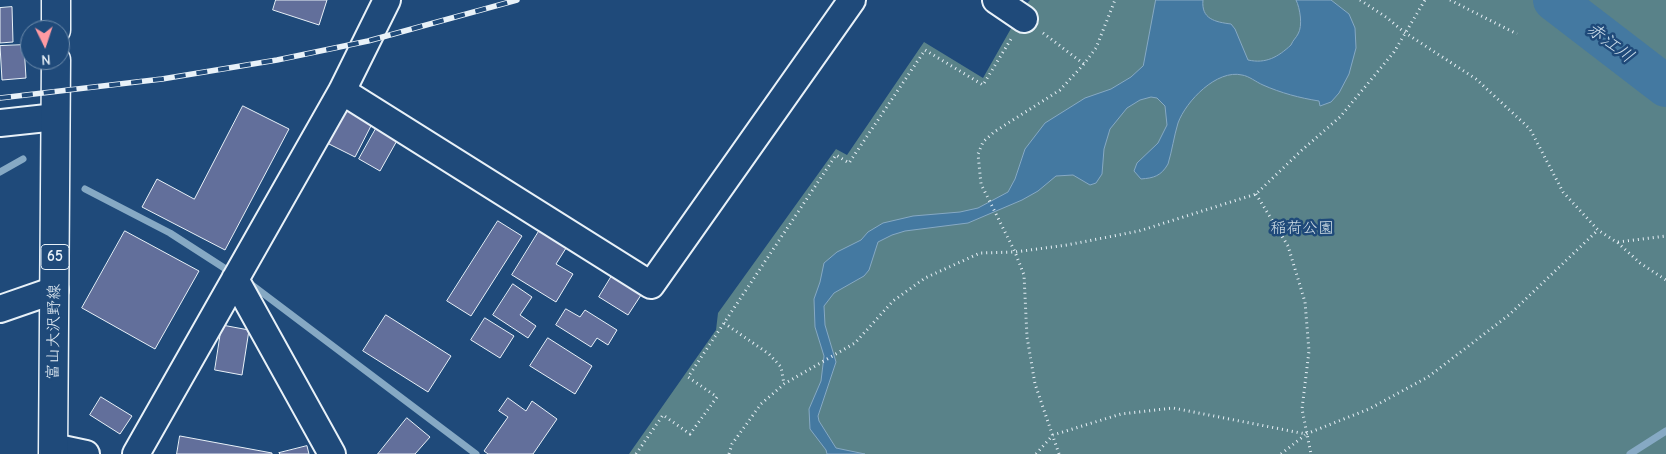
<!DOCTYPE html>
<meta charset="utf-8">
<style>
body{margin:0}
#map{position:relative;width:1666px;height:454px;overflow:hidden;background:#1f4a7a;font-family:"Comic Neue",sans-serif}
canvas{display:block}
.north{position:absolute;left:20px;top:20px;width:50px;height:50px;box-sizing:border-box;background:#1f4a7a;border:1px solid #6f8dac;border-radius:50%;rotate:176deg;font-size:14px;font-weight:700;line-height:20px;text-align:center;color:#e8f1f8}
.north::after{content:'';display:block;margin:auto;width:18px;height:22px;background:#ff9aa2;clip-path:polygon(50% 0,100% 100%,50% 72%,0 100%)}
</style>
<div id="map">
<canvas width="1666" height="454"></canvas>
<div class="north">N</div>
</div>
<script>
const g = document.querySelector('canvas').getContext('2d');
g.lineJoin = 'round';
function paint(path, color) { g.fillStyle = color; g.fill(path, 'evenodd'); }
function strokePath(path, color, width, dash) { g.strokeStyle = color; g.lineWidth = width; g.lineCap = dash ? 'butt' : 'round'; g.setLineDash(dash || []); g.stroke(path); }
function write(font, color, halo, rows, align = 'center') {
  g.font = font + ' "Comic Neue","Klee One",sans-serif'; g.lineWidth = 5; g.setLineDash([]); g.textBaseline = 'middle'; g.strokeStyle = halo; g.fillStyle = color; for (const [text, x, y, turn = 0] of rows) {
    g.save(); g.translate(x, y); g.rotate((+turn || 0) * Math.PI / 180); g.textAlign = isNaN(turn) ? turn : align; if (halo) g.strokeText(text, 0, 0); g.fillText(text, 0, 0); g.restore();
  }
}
const green = new Path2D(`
 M1030 0H1666V454H629L716 330 718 313 836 149 847 155 924 42 983 78 1022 9Z`);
const water = new Path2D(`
 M1156 0H1203C1201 19 1215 22 1231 24L1235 29 1248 60C1266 64 1278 57 1291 45 1293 40 1296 38 1298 34 1303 26 1300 8 1296 0H1331L1349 14 1355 28 1356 48 1349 74 1339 93 1331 102 1320 106 1319 101C1300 98 1281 93 1263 85 1256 82 1249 76 1242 75 1217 69 1186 101 1178 123 1174 136 1172 151 1168 164 1161 176 1154 178 1141 179L1134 171 1137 163 1158 143 1167 125 1165 106 1157 98 1151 97 1140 100 1127 108 1110 129 1104 149 1102 174 1096 183 1090 185 1073 175 1056 176 1038 191 1022 200 968 223 905 231 892 235 878 242 869 270 864 276 834 293 824 306 825 325 836 362 818 416 819 421 836 448 865 454H827L826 450 810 429 809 409 821 381 824 356 815 327 814 299 820 282 824 263 837 252 861 240 868 232 883 223 913 216 960 212 978 208 1008 192 1015 179 1025 149 1045 123 1085 98 1111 89 1131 77 1143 66Z`);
const stream = new Path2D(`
 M0 172 23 159
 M85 189 170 233 232 273
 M248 282 476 454
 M1630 454 1666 431`);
const river = new Path2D(`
 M1554 0 1666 86`);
const building = new Path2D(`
 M276 0H327L319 25 273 10Z
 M12 7 13 42 0 43V8Z
 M24 45 26 78 2 80 0 46Z
 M243 106 289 129 225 250 142 207 157 179 194 199Z
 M347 109 373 122 355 157 329 144Z
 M378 125 399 137 380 171 359 159Z
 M498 221 522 236 471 316 447 301Z
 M541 228 568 245 556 264 573 274 556 302 512 275Z
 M125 231 199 271 155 349 82 308Z
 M613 274 643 292 628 315 599 297Z
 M513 284 532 297 520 315 536 326 528 338 493 315Z
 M566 309 580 317 585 310 617 330 608 345 597 338 591 347 556 325Z
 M386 315 451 356 428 392 363 351Z
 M485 318 514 336 500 358 471 340Z
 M222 325 249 330 242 375 215 370Z
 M548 338 592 366 575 394 530 366Z
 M101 397 132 416 120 434 90 415Z
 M508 398 526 411 532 401 557 419 533 454H488L484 451 508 417 499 411Z
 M407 418 430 437 415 454H378Z
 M180 436 272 453V454H177Z
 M307 446 309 454H280L279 453Z`);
const path = new Path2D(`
 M1360 0 1386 17 1404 32 1476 79 1530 129 1563 192 1598 230 1618 243 1640 263 1666 280
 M1450 0 1517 34
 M1043 33 1084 64
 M1256 194 1288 246 1305 302 1309 351 1302 409 1311 454
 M1618 242 1666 236
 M724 323 769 354 781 367 784 384
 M636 454 663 415 690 434 717 397 688 377 836 155 849 163 925 50 983 85 1011 39
 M729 454 732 444 761 404 784 384 855 343 893 301 925 278 980 253 1015 252 1067 245 1139 231 1256 194 1302 150 1340 117 1394 52 1425 0
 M1036 454 1053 435 1121 414 1173 408 1306 434 1369 409 1428 377 1509 315 1598 230
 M1059 454 1035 384 1027 337 1024 275 1015 252 981 184 978 154 983 142 994 132 1060 90 1084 64 1096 48 1115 0
 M1281 454 1305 435`);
const minor = new Path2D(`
 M996 0 1024 19
 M342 91 651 285 852 0
 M0 123 56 117
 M235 279 332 454
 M0 309 55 290
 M53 447 86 454
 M136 454 342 91 387 0`);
const major = new Path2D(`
 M56 30V0
 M53 454 56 60`);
const rail = new Path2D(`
 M0 98 162 79 277 60 368 41 517 0`);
const shields = [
 [55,257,28]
];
const shieldNames = [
 ["65",55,257]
];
const parkNames = [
 ["稲荷公園",1302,228]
];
const streetNames = [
 ["富山大沢野線",54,332,-89]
];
const waterNames = [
 ["赤江川",1610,43,37]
];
paint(green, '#598289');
paint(water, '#4479a1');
strokePath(water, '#86a9c4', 1);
strokePath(stream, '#86a9c4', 7);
strokePath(river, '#4479a1', 42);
paint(building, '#626f9b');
strokePath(building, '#e8f1f8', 1);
strokePath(minor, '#e8f1f8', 30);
strokePath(major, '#e8f1f8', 31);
strokePath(path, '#e8f1f8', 3, [1, 4]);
strokePath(minor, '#1f4a7a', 26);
strokePath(major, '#1f4a7a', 28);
strokePath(rail, '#e8f1f8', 5.5);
strokePath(rail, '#1f4a7a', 4, [11]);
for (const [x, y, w] of shields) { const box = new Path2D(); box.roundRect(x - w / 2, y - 12.5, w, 25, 4); g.fillStyle = '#1f4a7a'; g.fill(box); strokePath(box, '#e8f1f8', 1); }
write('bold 15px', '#e8f1f8', null, shieldNames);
write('16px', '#d3e0e7', '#1f4a7a', parkNames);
write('16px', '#e8f1f8', '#1f4a7a', streetNames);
write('italic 18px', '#cfdfeb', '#1f4a7a', waterNames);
</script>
